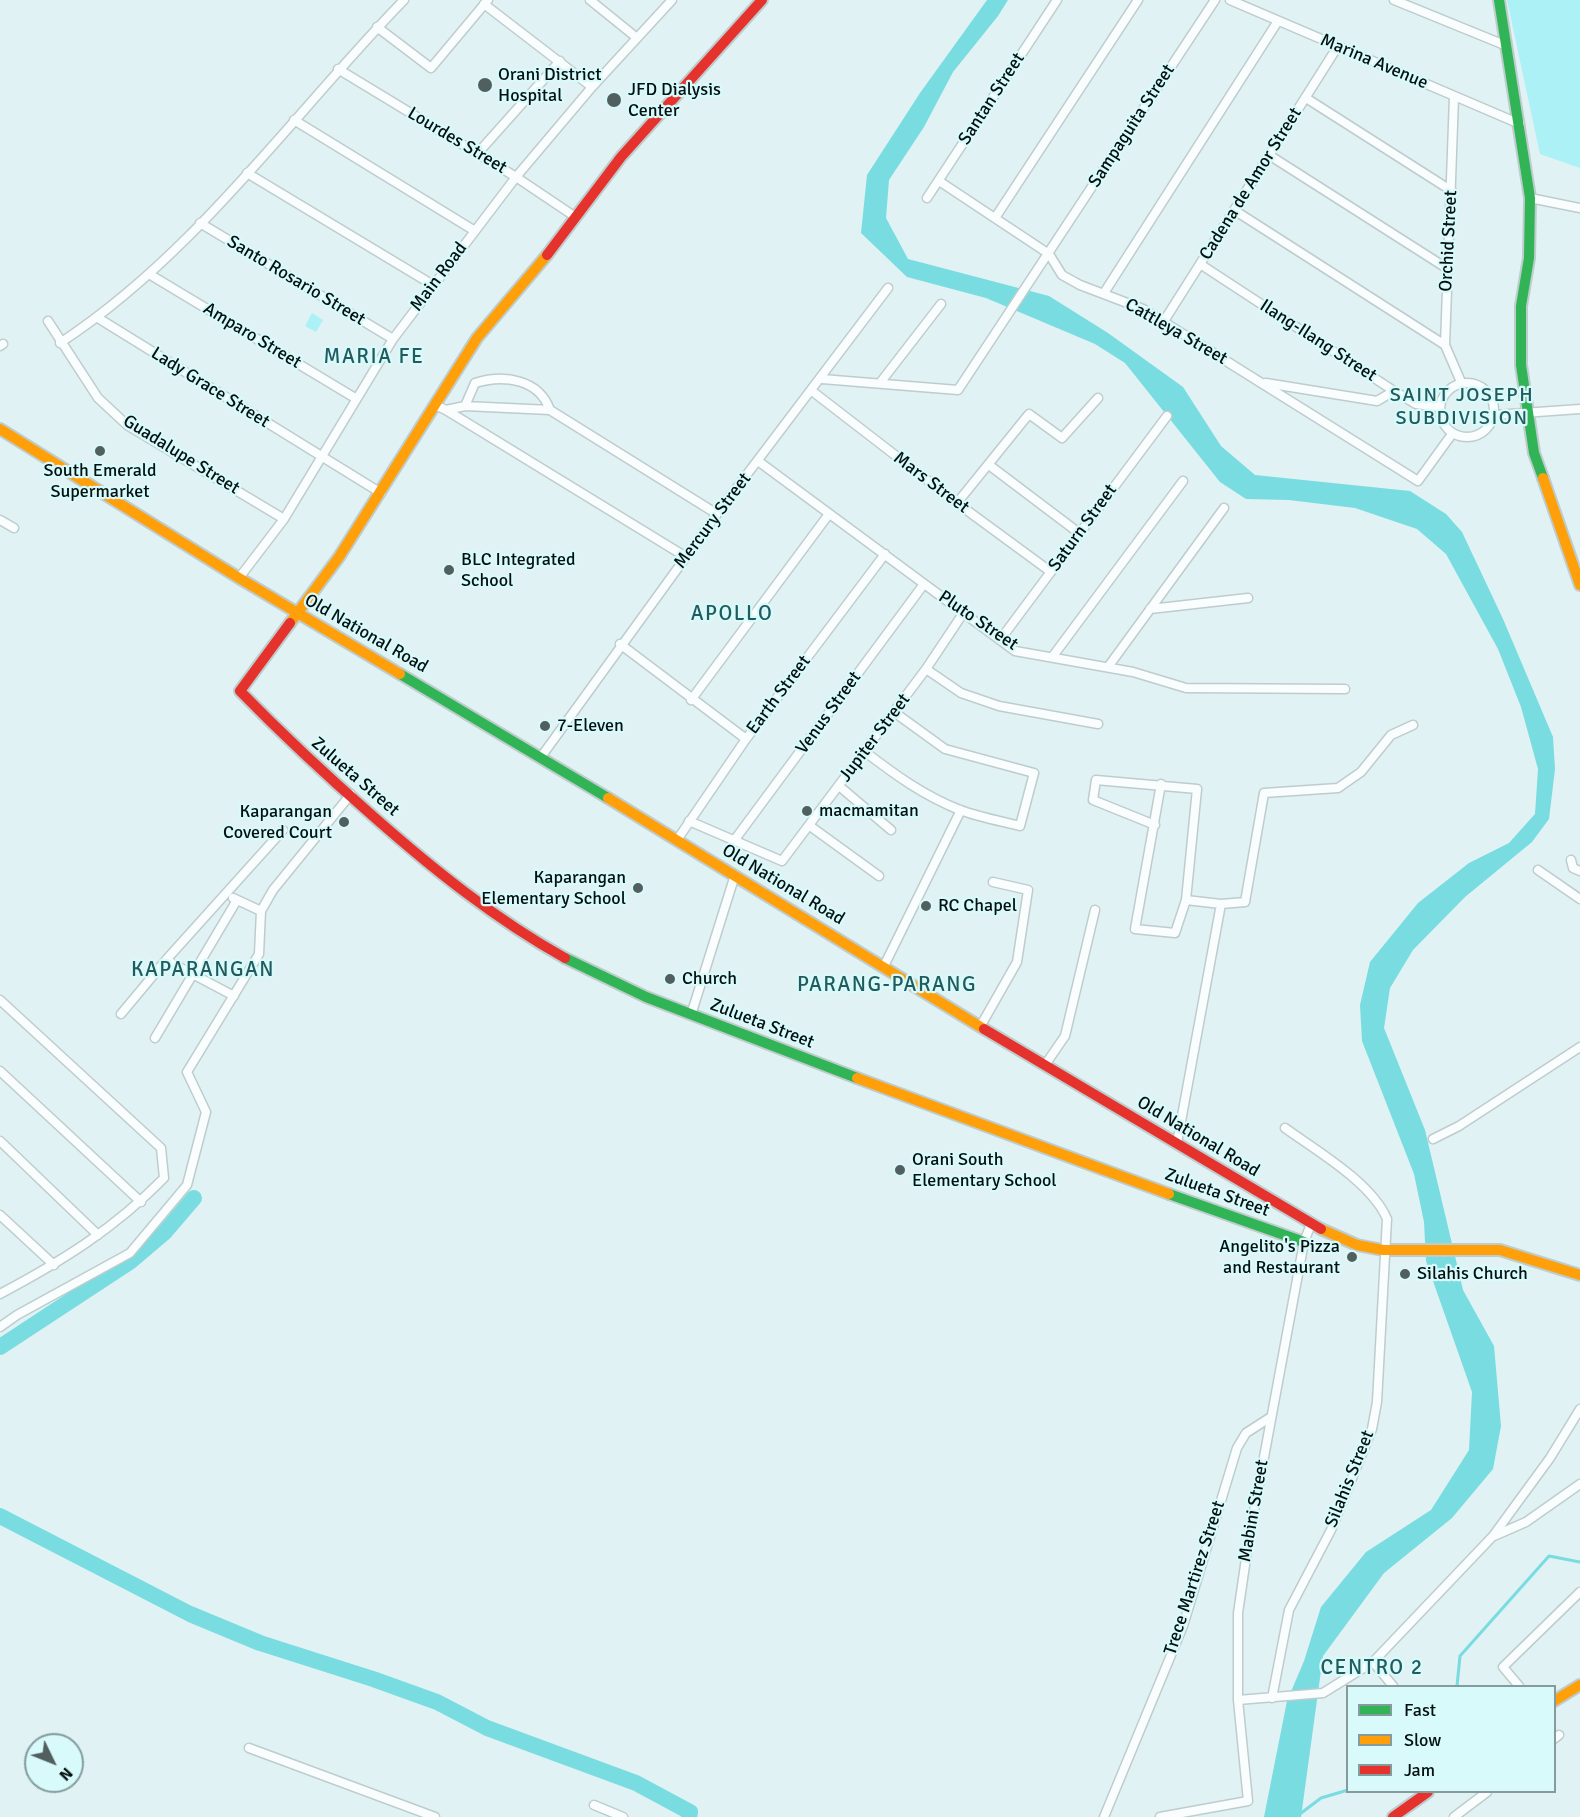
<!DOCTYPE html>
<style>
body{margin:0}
#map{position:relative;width:1580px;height:1817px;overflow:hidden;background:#e0f2f3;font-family:Signika,sans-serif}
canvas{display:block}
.legend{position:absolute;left:1346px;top:1685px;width:210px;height:108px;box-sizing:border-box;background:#d8fafb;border:2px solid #849c9d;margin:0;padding:8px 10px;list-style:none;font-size:18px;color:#051010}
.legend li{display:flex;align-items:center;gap:12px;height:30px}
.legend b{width:30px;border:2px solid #849c9d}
.north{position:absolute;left:24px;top:1733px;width:60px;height:60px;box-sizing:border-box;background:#d8fafb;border:2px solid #849c9d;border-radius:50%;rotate:133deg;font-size:16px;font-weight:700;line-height:24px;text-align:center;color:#051010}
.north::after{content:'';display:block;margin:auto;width:21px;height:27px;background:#525f5f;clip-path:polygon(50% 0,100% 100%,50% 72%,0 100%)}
</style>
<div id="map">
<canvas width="1580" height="1817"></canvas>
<ul class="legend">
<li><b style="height:8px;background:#30b455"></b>Fast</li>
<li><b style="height:8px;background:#ff9f0a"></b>Slow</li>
<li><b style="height:8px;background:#e5322d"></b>Jam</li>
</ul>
<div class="north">N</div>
</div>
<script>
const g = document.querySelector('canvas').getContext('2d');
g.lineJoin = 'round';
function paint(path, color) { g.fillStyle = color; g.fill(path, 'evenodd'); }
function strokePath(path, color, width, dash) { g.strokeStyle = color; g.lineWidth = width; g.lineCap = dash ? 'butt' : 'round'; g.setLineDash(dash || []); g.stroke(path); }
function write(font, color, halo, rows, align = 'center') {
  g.font = font + ' Signika,sans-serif'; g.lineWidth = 4.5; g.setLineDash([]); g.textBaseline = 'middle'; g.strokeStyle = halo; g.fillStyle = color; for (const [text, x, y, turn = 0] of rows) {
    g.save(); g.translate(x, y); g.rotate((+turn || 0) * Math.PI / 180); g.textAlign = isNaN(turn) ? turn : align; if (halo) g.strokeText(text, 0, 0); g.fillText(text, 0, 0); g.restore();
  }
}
const green = new Path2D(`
 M1507 0H1580V168L1540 154Z
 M312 313 323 320 316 332 305 326Z`);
const water = new Path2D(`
 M987 0H1008L998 16 953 72 924 127 889 180 886 218 908 259 1049 296 1108 333 1183 387 1221 446 1255 475 1410 491 1446 514 1462 532 1503 619 1553 737 1555 769 1549 819 1532 842 1465 897 1413 950 1390 988 1384 1028 1425 1130 1463 1290 1494 1346 1501 1426 1493 1469 1452 1518 1384 1573 1323 1656 1301 1817H1264L1287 1701 1304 1661 1321 1607 1366 1552 1431 1510 1469 1450 1472 1392 1426 1261 1424 1222 1414 1174 1362 1041 1360 1005 1370 962 1418 903 1469 863 1509 843 1535 814 1538 769 1521 707 1498 649 1446 554 1417 529 1355 508 1289 500 1246 499 1220 482 1125 363 1095 344 986 298 907 277 861 233 867 175 920 93Z`);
const stream = new Path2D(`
 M1457 1686 1460 1656 1549 1556 1580 1562
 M1296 1817 1321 1798 1348 1790`);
const river = new Path2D(`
 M0 1347 131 1261 164 1233 194 1198
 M0 1516 190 1614 260 1643 373 1679 437 1702 487 1728 636 1783 690 1812 689 1817`);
const street = new Path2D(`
 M590 0 637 38
 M1230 0 1520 124
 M1394 0 1507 46
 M484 4 592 87
 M377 27 431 68 488 0
 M338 69 516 177 574 216
 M1454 97 1445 345 1461 382
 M1306 98 1452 191
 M294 120 475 231
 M477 154 560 61
 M1269 155 1448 269
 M247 173 433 285
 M939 181 1049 254 1062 275 1080 285 1143 309 1418 481 1452 434
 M927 198 1057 0
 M1530 198 1580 208
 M1234 210 1445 345
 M995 218 1138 0
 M200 223 393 339
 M1200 264 1394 391 1416 404 1439 407
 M149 274 355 398
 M1104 293 1278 21
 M98 318 381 493
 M48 321 98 398 127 425 284 519
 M1164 321 1338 46
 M60 343C196 254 292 115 404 0
 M0 346 3 344
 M822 379 958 390 1215 0
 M1440 410a27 27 0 1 1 54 0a27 27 0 1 1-54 0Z
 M880 383 941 304
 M1266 383 1377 401 1394 391
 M812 391 957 503 1051 572
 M435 405 446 410 465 406 550 410 717 514
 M465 406 475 383C504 374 539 379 550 410
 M446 410 686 557
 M1495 415 1580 409
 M758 461 1015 651 1133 672 1186 688 1345 689
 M989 465 1079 533
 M957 503 1029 414 1062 438 1098 398
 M0 520 14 528
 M239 578 284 519 393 339 516 177 592 87 672 0
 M1150 609 1248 598
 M1000 640 1167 416
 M620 644 746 739
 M1053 656 1183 481
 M1108 667 1224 508
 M926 669 961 693 999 706 1098 724
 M691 700 829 514
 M864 751C894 774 924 796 960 810 979 817 1000 821 1020 826L1034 773 945 749 894 712
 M541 757 717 514 888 288
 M839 786 891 830
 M689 821 782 861 926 669 964 612
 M1155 825 1093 800 1096 780 1197 789 1186 900 1175 933 1135 929 1161 784
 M810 826 879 876
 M677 840 746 739 885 554
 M733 842 924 584
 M1571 860 1573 868 1580 871
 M1538 870 1580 899
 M233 898 261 911
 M1186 900 1221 904
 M166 960 234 996
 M884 966 961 810
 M0 1000 161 1148 164 1178C114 1229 62 1261 0 1294
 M121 1014 166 960 283 830
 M691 1015 735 875
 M980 1027 1017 962 1028 890 993 882
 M155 1038 237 900
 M1045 1065 1065 1036 1095 910
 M0 1071 141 1202
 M1433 1139 1459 1126 1580 1047
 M0 1141 98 1235
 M1177 1143 1221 904 1245 902 1264 793 1338 788 1361 772 1391 735 1413 725
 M0 1215 54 1265
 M0 1327 17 1315 130 1253 187 1185 206 1112 187 1072 259 954 261 911 273 890 351 794
 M1494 1536 1526 1522 1580 1484
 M1373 1662 1393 1686
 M1519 1686 1503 1667 1580 1592
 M1272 1698 1289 1610 1331 1530 1372 1429 1377 1402 1387 1219C1372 1183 1317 1151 1285 1128
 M1238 1700 1323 1693 1373 1662 1493 1536 1550 1458 1580 1409
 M1554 1739 1559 1735
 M249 1748 435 1817
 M594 1805 623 1817
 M1104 1817 1183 1626 1237 1448 1246 1433 1271 1417
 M1160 1817 1248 1801 1238 1700V1613L1249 1538 1304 1242 1311 1224
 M1454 1817 1487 1792`);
const fast = new Path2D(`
 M1499 0 1530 198 1529 258 1521 306V365L1534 453 1543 478
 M400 674 608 798
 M565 958 646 997 857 1078
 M1169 1194 1304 1242`);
const slow = new Path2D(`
 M0 429 239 578 400 674
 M1543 478 1580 585
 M290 623 339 557 477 338 547 255
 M608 798 984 1029
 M857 1078 1169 1194
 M1321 1229 1357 1245 1383 1250H1500L1580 1275
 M1554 1701 1580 1685`);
const jam = new Path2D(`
 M547 255 621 157 762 0
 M290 623 240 691C283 735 327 776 374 817 433 869 495 919 565 958
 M984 1029 1321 1229
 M1393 1817 1428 1792`);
const markers = [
 [485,85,8,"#525f5f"],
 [614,100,8,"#525f5f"],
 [100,451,6,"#525f5f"],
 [449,570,6,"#525f5f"],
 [545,726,6,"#525f5f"],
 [807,811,6,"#525f5f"],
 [344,822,6,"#525f5f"],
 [638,888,6,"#525f5f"],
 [926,906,6,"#525f5f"],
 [670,979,6,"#525f5f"],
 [900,1170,6,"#525f5f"],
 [1352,1257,6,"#525f5f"],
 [1405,1274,6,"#525f5f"]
];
const streetNames = [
 ["Marina Avenue",1374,62,23],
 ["Santan Street",992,99,-57],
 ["Sampaguita Street",1132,126,-57],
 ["Lourdes Street",457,141,31],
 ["Cadena de Amor Street",1251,184,-58],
 ["Orchid Street",1449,241,-87],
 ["Main Road",439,277,-53],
 ["Santo Rosario Street",296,281,31],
 ["Cattleya Street",1176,332,30],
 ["Amparo Street",252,336,31],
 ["Ilang-Ilang Street",1318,341,33],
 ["Lady Grace Street",210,388,32],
 ["Guadalupe Street",181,455,32],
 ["Mars Street",931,483,37],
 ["Mercury Street",713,521,-53],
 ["Saturn Street",1083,528,-54],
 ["Pluto Street",978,621,34],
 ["Old National Road",366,634,30],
 ["Earth Street",779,695,-53],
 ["Venus Street",829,713,-54],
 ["Jupiter Street",875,738,-53],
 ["Zulueta Street",355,777,41],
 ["Old National Road",783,885,31],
 ["Zulueta Street",762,1024,21],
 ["Old National Road",1198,1137,31],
 ["Zulueta Street",1217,1193,20],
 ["Silahis Street",1350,1479,-68],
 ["Mabini Street",1254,1511,-80],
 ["Trece Martirez Street",1195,1578,-72]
];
const poiNames = [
 ["Orani District",498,75],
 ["Hospital",498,96],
 ["JFD Dialysis",628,90],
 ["Center",628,111],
 ["South Emerald",100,471,"center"],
 ["Supermarket",100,492,"center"],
 ["BLC Integrated",461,560],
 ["School",461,581],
 ["7-Eleven",557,726],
 ["macmamitan",819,811],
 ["Kaparangan",332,812,"right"],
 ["Covered Court",332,833,"right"],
 ["Kaparangan",626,878,"right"],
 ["Elementary School",626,899,"right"],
 ["RC Chapel",938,906],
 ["Church",682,979],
 ["Orani South",912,1160],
 ["Elementary School",912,1181],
 ["Angelito's Pizza",1340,1247,"right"],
 ["and Restaurant",1340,1268,"right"],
 ["Silahis Church",1417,1274]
];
const neighbourhoodNames = [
 ["SAINT JOSEPH",1462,396],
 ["SUBDIVISION",1462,419]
];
const quarterNames = [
 ["MARIA FE",374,357],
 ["APOLLO",732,614],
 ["KAPARANGAN",203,970],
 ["PARANG-PARANG",887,985],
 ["CENTRO 2",1372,1668]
];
paint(green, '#abf1f5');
paint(water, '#78dce1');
strokePath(stream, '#78dce1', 3);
strokePath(river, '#78dce1', 16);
strokePath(street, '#becccd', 11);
strokePath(fast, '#becccd', 14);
strokePath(slow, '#becccd', 14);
strokePath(jam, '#becccd', 14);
strokePath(street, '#fafdfd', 8);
strokePath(fast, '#30b455', 10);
strokePath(slow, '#ff9f0a', 10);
strokePath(jam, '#e5322d', 10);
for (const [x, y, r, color] of markers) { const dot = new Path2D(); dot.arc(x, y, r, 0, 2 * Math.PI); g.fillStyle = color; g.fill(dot); strokePath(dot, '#d8fafb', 2); }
write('18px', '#051010', '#d8fafb', streetNames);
write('18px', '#051010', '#d8fafb', poiNames, 'left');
g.letterSpacing = '1.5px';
write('20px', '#205b5e', '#d8fafb', neighbourhoodNames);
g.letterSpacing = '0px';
g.letterSpacing = '1.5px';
write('21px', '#205b5e', '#d8fafb', quarterNames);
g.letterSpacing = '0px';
</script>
